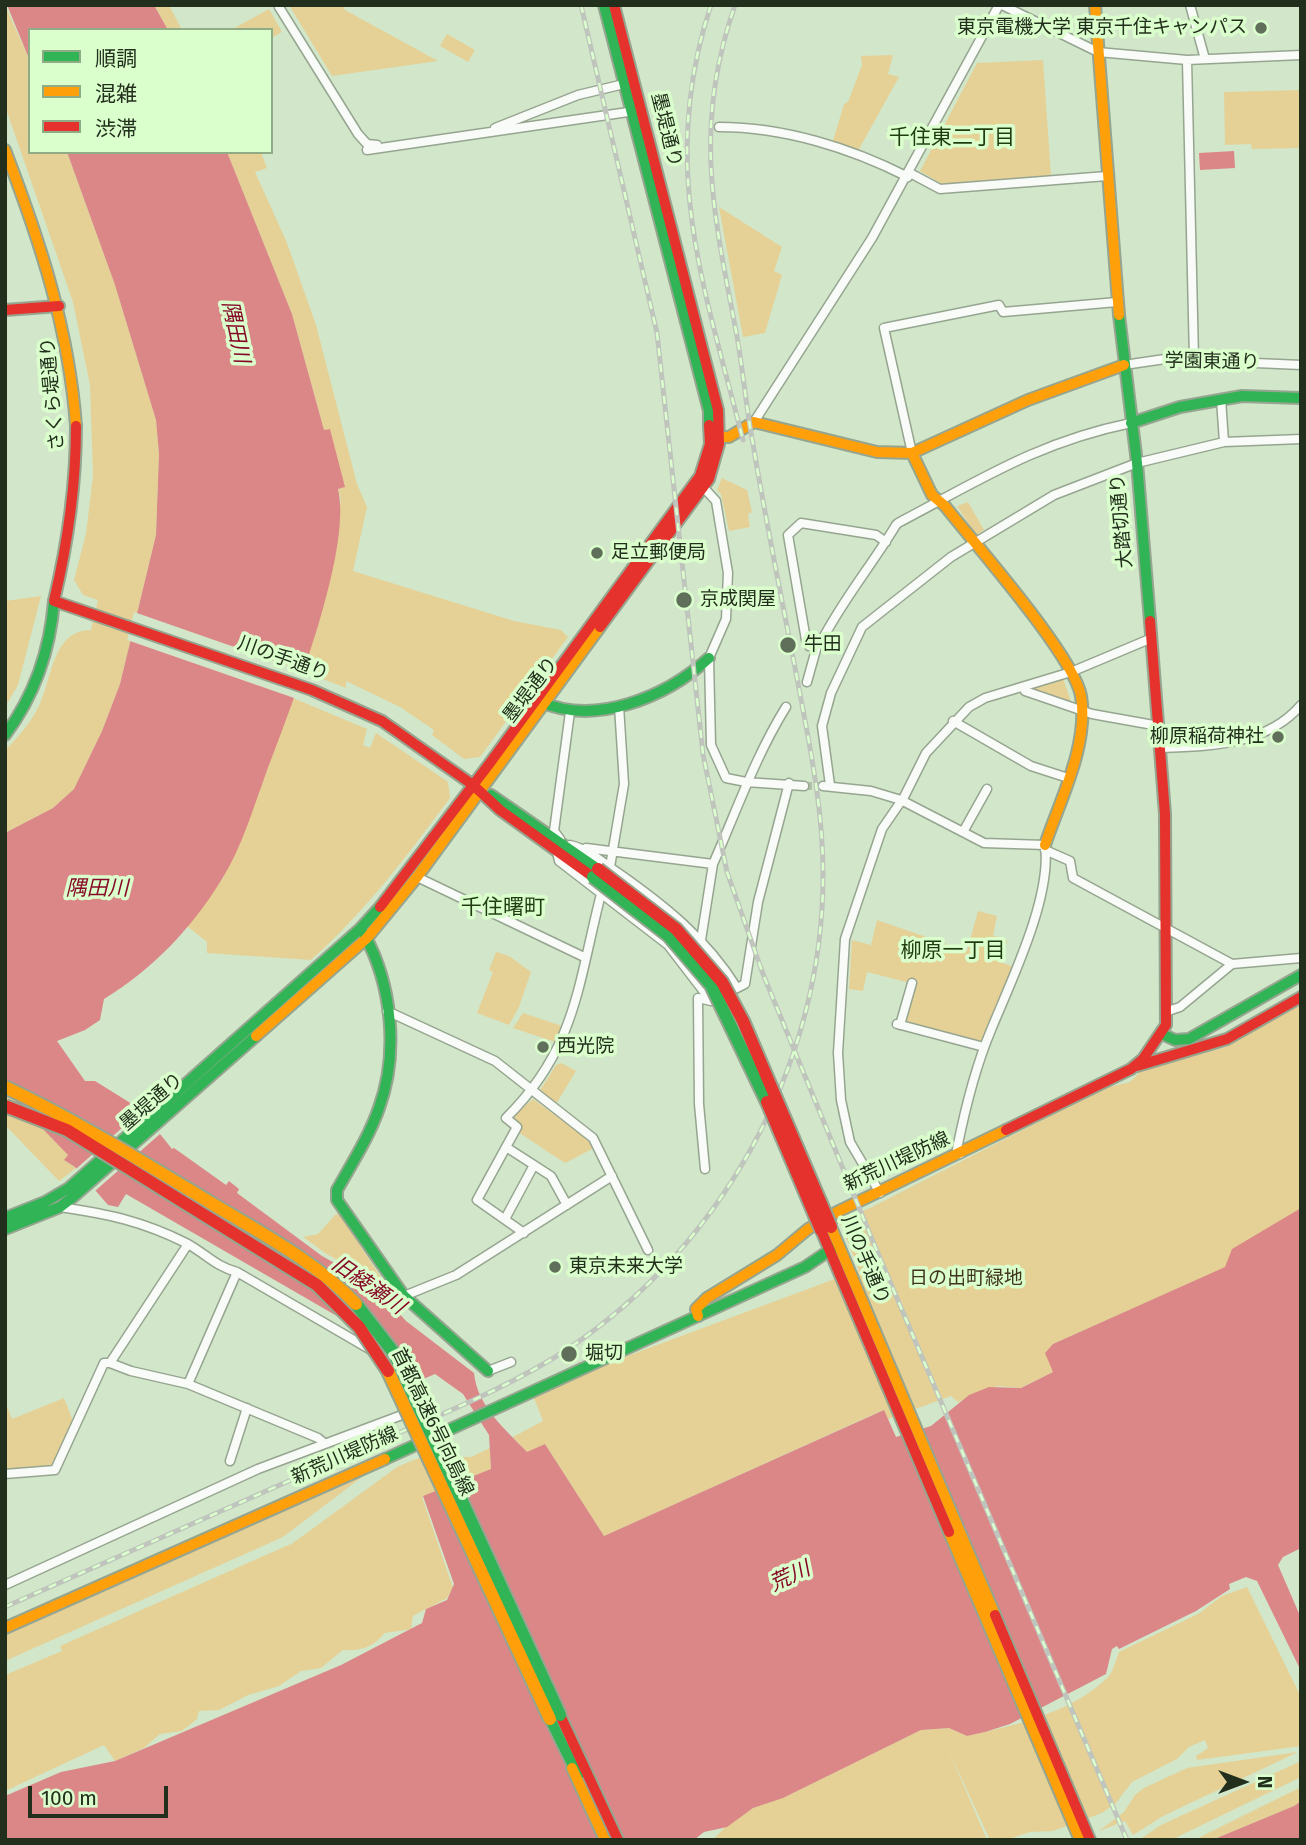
<!DOCTYPE html>
<meta charset="utf-8">
<style>
body{margin:0}
#map{position:relative;width:1306px;height:1845px;overflow:hidden;background:#d2e6ca;font-family:"Fira Sans","Noto Sans JP",sans-serif}
canvas{display:block}
.frame{position:absolute;inset:0;border:7px solid #222f1c;pointer-events:none}
.legend{position:absolute;left:28px;top:28px;width:245px;height:126px;box-sizing:border-box;background:#daffcc;border:2px solid #90ac86;margin:0;padding:9px 12px;list-style:none;font-size:21px;color:#222f1c}
.legend li{display:flex;align-items:center;gap:14px;height:35px}
.legend b{width:35px;border:2px solid #90ac86}
.north{position:absolute;left:1208px;top:1747px;width:70px;height:70px;-webkit-text-stroke:5px #daffcc;paint-order:stroke;rotate:90deg;font-size:19px;font-weight:700;line-height:28px;text-align:center;color:#222f1c}
.north::after{content:'';display:block;margin:auto;width:24px;height:32px;background:#222f1c;clip-path:polygon(50% 0,100% 100%,50% 72%,0 100%)}
.scale{position:absolute;left:28px;top:1786px;width:140px;height:32px;box-sizing:border-box;border:4px solid #222f1c;border-top:0;padding-left:9px;font-size:21px;line-height:24px;white-space:nowrap;color:#222f1c;-webkit-text-stroke:5px #daffcc;paint-order:stroke}
</style>
<div id="map">
<canvas width="1306" height="1845"></canvas>
<div class="frame"></div>
<ul class="legend">
<li><b style="height:9px;background:#30b455"></b>順調</li>
<li><b style="height:9px;background:#ff9f0a"></b>混雑</li>
<li><b style="height:9px;background:#e5322d"></b>渋滞</li>
</ul>
<div class="north">N</div>
<div class="scale">100 m</div>
</div>
<script>
const g = document.querySelector('canvas').getContext('2d');
g.lineJoin = 'round';
function paint(path, color) { g.fillStyle = color; g.fill(path, 'evenodd'); }
function strokePath(path, color, width, dash) { g.strokeStyle = color; g.lineWidth = width; g.lineCap = dash ? 'butt' : 'round'; g.setLineDash(dash || []); g.stroke(path); }
function write(font, color, halo, rows, align = 'center') {
  g.font = font + ' "Fira Sans","Noto Sans JP",sans-serif'; g.lineWidth = 7; g.setLineDash([]); g.textBaseline = 'middle'; g.strokeStyle = halo; g.fillStyle = color; for (const [text, x, y, turn = 0] of rows) {
    g.save(); g.translate(x, y); g.rotate((+turn || 0) * Math.PI / 180); g.textAlign = isNaN(turn) ? turn : align; if (halo) g.strokeText(text, 0, 0); g.fillText(text, 0, 0); g.restore();
  }
}
const green = new Path2D(`
 M5 5 30 61V152H67L115 285 156 420 159 454 156 535 120 684 102 731 74 789 53 808 5 833V750C19 737 30 723 39 706 52 680 52 630 91 630L98 600 83 595 74 580 86 534 93 475 90 385 73 302 5 106Z
 M154 5H169L182 30H168Z
 M289 5H342L345 10 438 61 332 76Z
 M269 9 282 32 271 38V30H231Z
 M447 34 475 50 468 62 440 46Z
 M893 55 888 74 899 77 858 151 832 144 844 104 848 102 862 65 861 56Z
 M1043 60 1051 176 942 184 920 171 977 63Z
 M1301 90V148L1252 149 1251 144 1225 145 1224 92Z
 M227 152H261L267 168 255 172 287 243 316 325 357 484 367 507 353 571 514 621 561 630 568 637 480 757 464 759 432 735 434 730 400 707 346 681V688L302 671 325 596 341 500 338 489 344 487 330 429 324 430 292 314Z
 M719 207 782 247 774 271 782 275 765 333 743 337Z
 M722 478 747 490 752 512 748 514 750 527 729 531 721 494 717 490Z
 M968 502 984 530 976 535 957 506Z
 M41 596 18 685 5 707V601Z
 M1063 678 1072 705 1031 692V688Z
 M293 698 367 729 363 745 370 748 376 733 448 782 450 798C407 856 365 912 311 960L207 953V942L187 926 223 878Z
 M978 911 997 916 993 935 1007 941 1000 962 1014 967 979 1045 903 1024 914 984 867 972 863 991 849 989 852 940 871 945 877 920 967 951Z
 M496 952 509 956 531 972 519 1007 509 1025 477 1013 493 972 489 970Z
 M1301 1002V1208L1226 1267 1053 1344V1372L1020 1388 998 1386 958 1402 951 1396 888 1419 883 1410 604 1536 545 1444 527 1453 513 1437 543 1421 534 1398 606 1364 859 1270 839 1220 868 1209 1105 1088 1130 1082 1143 1069 1223 1048Z
 M523 1013 565 1027 558 1043 513 1028Z
 M561 1063 576 1071 555 1106 539 1092 556 1065Z
 M5 1090 69 1156 64 1160 76 1168 59 1181 5 1125Z
 M533 1099 594 1144V1148L565 1163 518 1132 512 1117Z
 M336 1214 340 1215 394 1297 380 1284 325 1253 303 1237 318 1234Z
 M64 1398 73 1421 53 1466 5 1470V1401L12 1419Z
 M490 1448 491 1469 422 1497 453 1588 447 1598 413 1616 411 1629 385 1633C373 1647 362 1651 343 1650L321 1668 301 1671 279 1686 248 1695 219 1710 199 1711 197 1719 182 1731 160 1734 144 1748 115 1761 104 1745 5 1791V1675L62 1651 60 1646 293 1543 397 1467 421 1457H471Z
 M366 1474 283 1537 5 1661V1634Z
 M1247 1587 1301 1697V1746L1197 1760 1196 1756 1208 1748 1205 1740 1189 1747 1177 1759 1132 1782 1116 1803 1102 1813 1053 1831 1030 1832 1006 1840H990L948 1749 987 1840H713L729 1823 753 1808 787 1796 921 1730 949 1728 967 1736C1013 1726 1074 1712 1108 1677 1113 1672 1116 1660 1119 1652L1198 1614 1222 1596Z
 M1298 1752 1163 1816 1133 1835 1125 1821 1099 1831 1124 1812 1135 1795 1144 1788 1187 1768Z
 M1301 1761V1777L1171 1840H1139L1161 1825Z
 M1301 1787V1801L1294 1806 1212 1840H1194Z`);
const water = new Path2D(`
 M7 5H154L168 30H30V61Z
 M1234 151 1235 168 1200 170 1199 153Z
 M67 152H227L292 314 324 430 330 429 345 487 338 489C353 552 289 712 265 776 253 809 241 849 222 879 192 928 153 969 104 999L100 1020 85 1030 57 1041 85 1081H95L140 1109 172 1149 174 1148 226 1185 229 1181 239 1189 237 1193 322 1256 374 1285 406 1321 474 1373C477 1406 506 1430 527 1452L545 1444 604 1536 884 1410 896 1437 931 1426 969 1395 989 1387 1021 1388 1053 1372 1045 1353 1053 1344 1225 1267 1232 1249 1301 1208V1548L1283 1557 1278 1565 1301 1618V1671L1257 1581 1246 1577 1229 1584 1230 1589 1196 1611 1119 1649 1117 1646 1112 1649 1106 1674 1010 1724 985 1732 967 1736 949 1728 921 1730 783 1798 753 1808 727 1827 704 1832 694 1840H5V1796L61 1772 115 1761 341 1665 422 1623 426 1609 447 1600 454 1584 423 1496 491 1469 489 1435 463 1394 435 1374 421 1380 406 1356 126 1194 118 1207 108 1205 75 1167 64 1160 68 1155 5 1090V833L53 808 74 789 102 731 120 684 156 535 159 454 156 420 115 285Z
 M1301 1801V1840H1212L1294 1806Z`);
const pier = new Path2D(`
 M134 612 306 672 297 699 127 640Z
 M142 1110 160 1134 95 1191 76 1169Z`);
const streetTunnel = new Path2D(`
 M804 786H823`);
const street = new Path2D(`
 M1002 5 1098 52 1187 60 1301 55
 M1190 5 1205 59
 M279 7 358 134 367 144 377 145
 M1187 60 1194 359
 M719 127C784 127 851 148 908 177
 M495 128 578 95 624 84
 M367 150 635 111
 M910 173 940 189 1107 176
 M1124 365 1165 359 1301 365
 M1221 399 1224 442
 M754 422 872 238 999 5
 M912 453 884 328 999 305 1003 312 1117 302
 M704 488 716 501 728 573 726 619 709 658 711 745 726 778 746 782 804 786
 M886 542 876 535 801 523 788 535 806 640 809 646 820 644C841 602 872 565 896 525L898 523C980 480 1038 442 1131 423
 M807 682 817 646
 M1023 687 1025 691 1092 714 1159 726
 M953 721 1031 766 1065 777
 M1160 748C1209 746 1266 746 1301 705
 M830 785 822 726 831 693 862 627 951 557 1054 495 1137 463 1224 442 1301 439
 M823 786 871 791 901 800 984 843 1045 845C1052 897 1011 981 991 1030 975 1068 965 1109 957 1149L960 1154
 M963 832 987 789
 M560 839 554 831 570 712
 M570 845C588 849 601 861 617 872 664 905 706 938 737 988
 M586 848 713 864C737 810 755 757 786 707
 M1045 850 1070 861 1073 878 1232 964 1301 958
 M557 852 559 861 668 945 711 1001
 M610 867 624 784 619 706
 M417 877 584 957
 M701 940 713 864
 M387 1011 495 1061 593 1138 648 1250
 M1168 1011 1180 1007 1232 964
 M897 1024 984 1047
 M900 1025 912 983
 M506 1147 551 1176 567 1205
 M705 1169 699 1104 698 998 711 1001 745 984 758 902 789 783
 M880 1193 850 1142 841 1100 838 1053 845 939 882 829 904 797 926 753 969 707 985 698 1071 672 1152 638
 M60 1207C108 1214 142 1221 186 1243 205 1253 216 1267 237 1272L371 1350
 M505 1219 534 1165
 M524 1233 477 1200 517 1127 506 1118C576 1049 578 984 601 894
 M404 1296 456 1275 612 1176
 M110 1363 131 1371 188 1384 318 1438 324 1443
 M488 1371 511 1362
 M188 1384 237 1272
 M230 1461 247 1408
 M5 1474 55 1470 104 1363H110L188 1244
 M5 1585 258 1469 410 1412`);
const fast = new Path2D(`
 M604 5 709 411V425
 M1119 315 1137 463 1150 621
 M1131 423 1180 407 1242 396 1301 398
 M539 701C595 727 666 697 709 658
 M5 735C35 695 50 651 54 601
 M491 795 598 869
 M364 934C392 984 399 1053 379 1108 369 1137 352 1163 337 1190V1200L404 1296 488 1371
 M1162 1034 1175 1040 1189 1039 1301 975
 M5 1218 45 1202 69 1188 360 929 380 907
 M5 1229 60 1207 73 1197 256 1036
 M385 1459 805 1267 836 1246
 M550 1719 578 1776`);
const slow = new Path2D(`
 M1095 5 1119 315
 M5 150C40 241 69 329 76 426
 M715 437H729L754 422 877 452 912 453 1028 400 1124 365
 M912 453 932 495 945 506C974 543 1074 656 1081 696 1089 745 1060 800 1045 845
 M256 1036 367 938 417 877 600 627
 M831 1227 995 1615
 M698 1316 696 1309 707 1298 777 1255 808 1229 837 1212 1006 1130
 M949 1532 1080 1840
 M5 1628 385 1459
 M572 1768 605 1840`);
const jam = new Path2D(`
 M5 310 59 306
 M54 601C68 542 76 487 76 426
 M54 601 312 690 382 721 473 785 500 810 593 877
 M600 627 709 479 719 444 718 410 614 5
 M380 907 490 763 700 476 710 444 709 425
 M1137 1066 1227 1039 1301 997
 M1006 1130 1131 1069 1143 1059 1166 1025 1165 814 1150 621
 M821 1230 949 1532
 M995 1615 1090 1840
 M560 1715 618 1840`);
const rail = new Path2D(`
 M581 5 657 333 703 754 727 872 763 974 874 1244 1127 1840
 M711 5C658 165 704 286 743 440
 M5 1607C112 1559 220 1512 327 1464 402 1430 482 1401 552 1359 718 1257 824 1067 823 873 823 807 809 742 797 678 782 600 766 522 753 444 746 407 743 369 736 331 713 211 693 126 735 5`);
const fastBridge = new Path2D(`
 M593 877 669 936 711 985 767 1102
 M356 1304 394 1353 560 1715`);
const slowBridge = new Path2D(`
 M5 1087C77 1121 143 1162 211 1203 261 1233 316 1262 356 1304
 M388 1371 550 1719`);
const jamBridge = new Path2D(`
 M598 869 676 929 722 982 743 1021 831 1227
 M767 1102 821 1230
 M5 1106 67 1130 317 1285 359 1327 388 1371`);
const markers = [
 [1261,28,7,"#606f59"],
 [597,553,7,"#606f59"],
 [684,600,9,"#606f59"],
 [788,645,9,"#606f59"],
 [1278,737,7,"#606f59"],
 [543,1047,7,"#606f59"],
 [555,1267,7,"#606f59"],
 [569,1354,9,"#606f59"]
];
const poiNames = [
 ["東京電機大学 東京千住キャンパス",1247,28,"right"],
 ["足立郵便局",611,553],
 ["京成関屋",700,600],
 ["牛田",804,645],
 ["柳原稲荷神社",1264,737,"right"],
 ["西光院",557,1047],
 ["東京未来大学",569,1267],
 ["堀切",585,1354]
];
const streetNames = [
 ["墨堤通り",666,130,76],
 ["学園東通り",1212,362,1],
 ["さくら堤通り",53,394,-95],
 ["大踏切通り",1122,521,-95],
 ["川の手通り",283,659,20],
 ["墨堤通り",531,690,-53],
 ["墨堤通り",152,1102,-41],
 ["新荒川堤防線",897,1162,-25],
 ["川の手通り",865,1260,67],
 ["首都高速6号向島線",432,1422,64],
 ["新荒川堤防線",345,1456,-24]
];
const parkNames = [
 ["日の出町緑地",966,1279]
];
const neighbourhoodNames = [
 ["千住東二丁目",952,138],
 ["千住曙町",503,908],
 ["柳原一丁目",953,951]
];
const waterNames = [
 ["隅田川",235,332,78],
 ["隅田川",97,889],
 ["旧綾瀬川",368,1286,35],
 ["荒川",790,1577,-25]
];
paint(green, '#e5d196');
paint(water, '#db8787');
paint(pier, '#d2e6ca');
strokePath(streetTunnel, '#afc1a7', 8, [8, 4]);
strokePath(street, '#96a590', 11);
strokePath(fast, '#96a590', 14);
strokePath(slow, '#96a590', 14);
strokePath(jam, '#96a590', 14);
strokePath(street, '#f8fbf7', 8);
strokePath(fast, '#30b455', 10);
strokePath(slow, '#ff9f0a', 10);
strokePath(jam, '#e5322d', 10);
strokePath(rail, '#bfc5bd', 5);
strokePath(rail, '#daffcc', 2.5, [8]);
strokePath(fastBridge, '#96a590', 16, []);
strokePath(slowBridge, '#96a590', 16, []);
strokePath(jamBridge, '#96a590', 16, []);
strokePath(fastBridge, '#30b455', 12);
strokePath(slowBridge, '#ff9f0a', 12);
strokePath(jamBridge, '#e5322d', 12);
for (const [x, y, r, color] of markers) { const dot = new Path2D(); dot.arc(x, y, r, 0, 2 * Math.PI); g.fillStyle = color; g.fill(dot); strokePath(dot, '#daffcc', 2.5); }
write('19px', '#222f1c', '#daffcc', poiNames, 'left');
write('19px', '#222f1c', '#daffcc', streetNames);
write('19px', '#41341f', '#daffcc', parkNames);
write('21px', '#1f3c11', '#daffcc', neighbourhoodNames);
write('italic 21px', '#860928', '#daffcc', waterNames);
</script>
